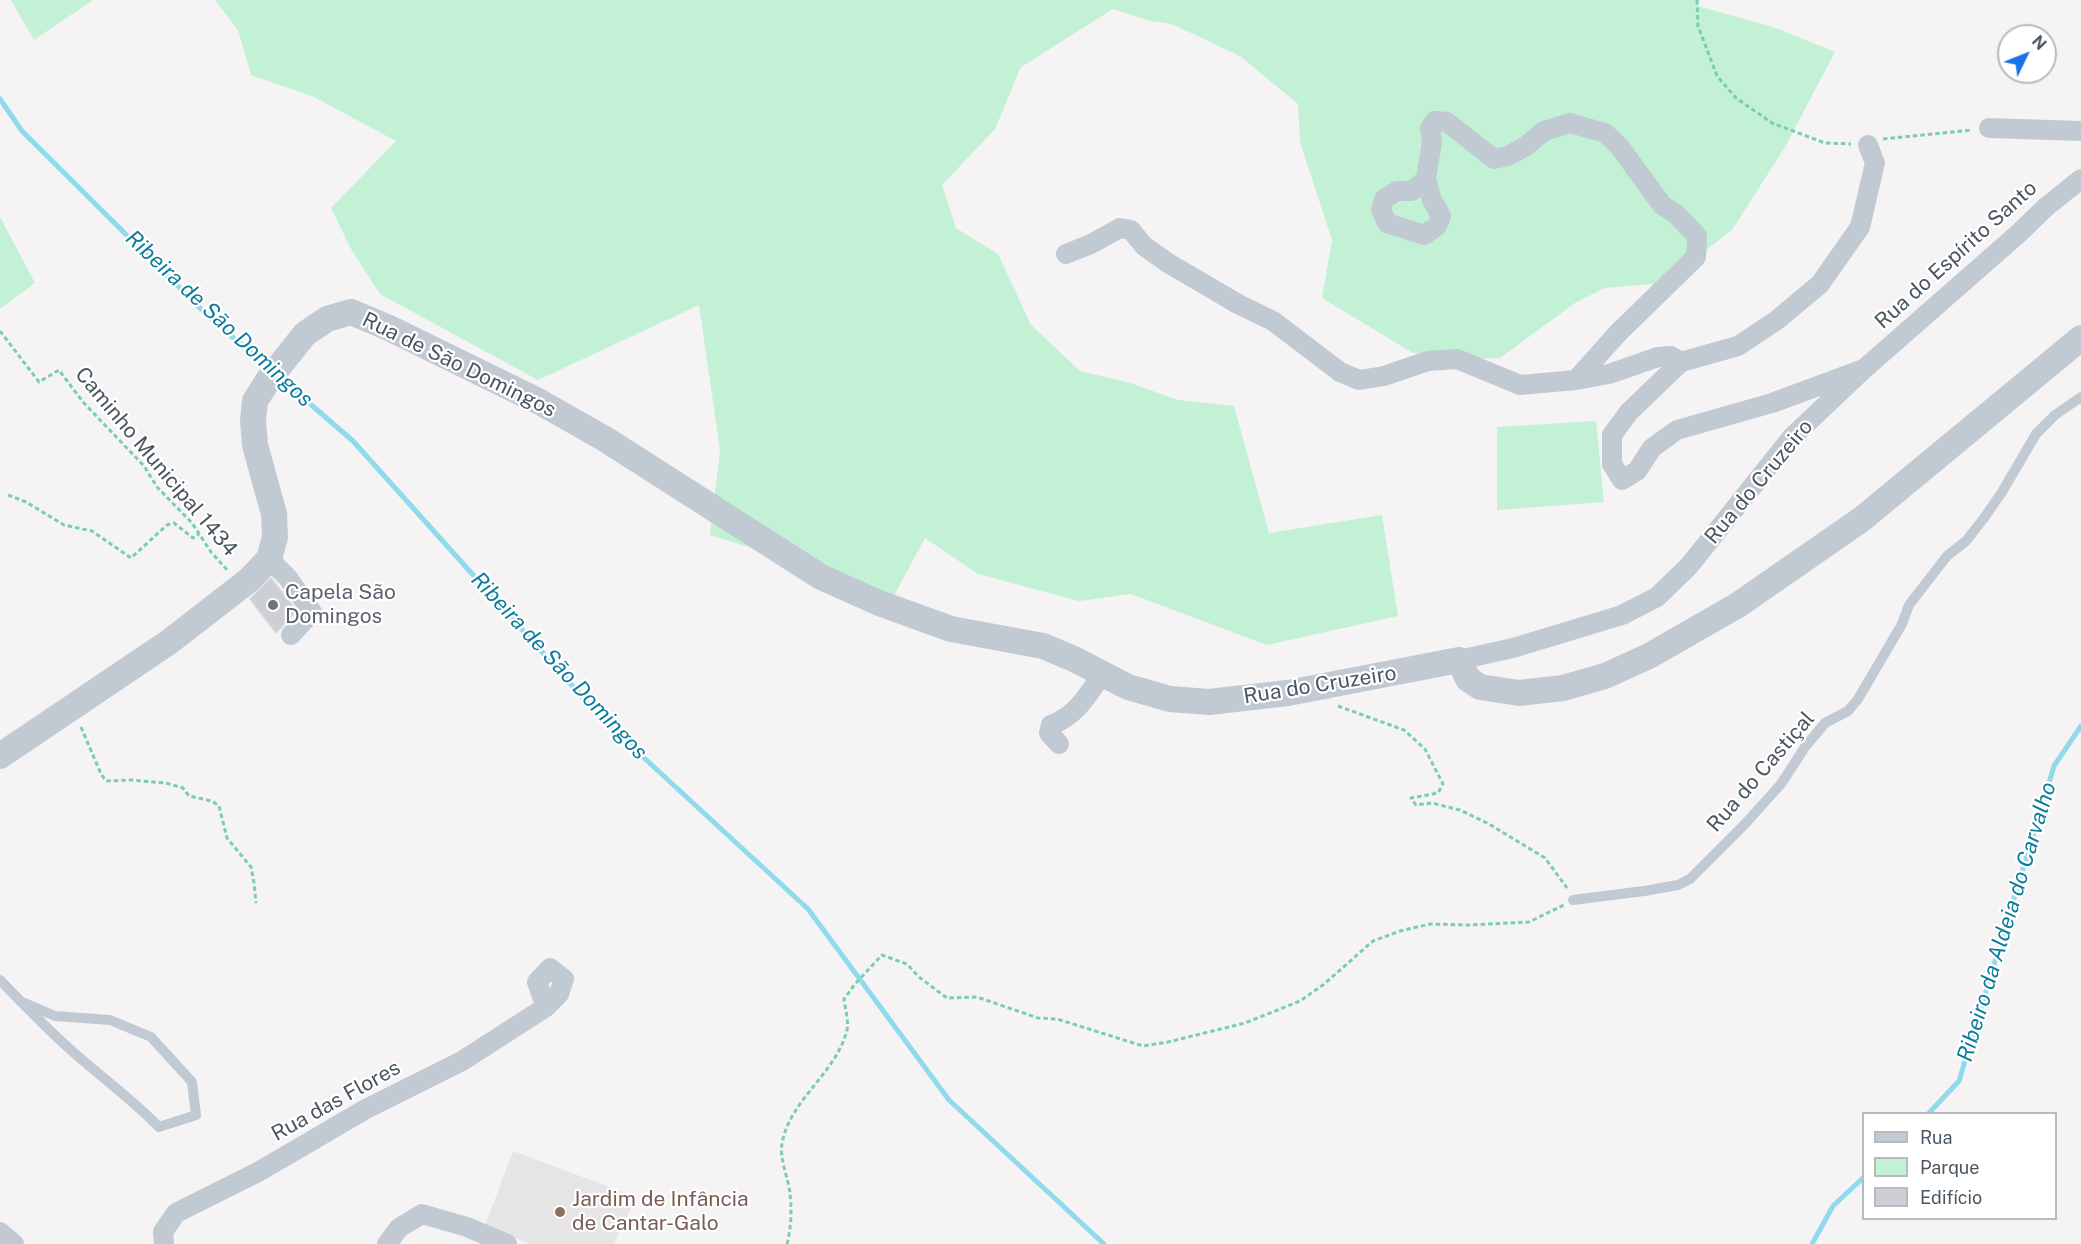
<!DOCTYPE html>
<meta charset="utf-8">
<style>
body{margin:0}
#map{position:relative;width:2081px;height:1244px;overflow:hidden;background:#f5f3f3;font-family:"Public Sans",sans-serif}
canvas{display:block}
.legend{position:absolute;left:1862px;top:1112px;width:195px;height:108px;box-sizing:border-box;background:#fff;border:2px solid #b7bbc0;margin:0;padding:8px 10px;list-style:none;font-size:18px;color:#4a5661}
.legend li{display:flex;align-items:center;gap:12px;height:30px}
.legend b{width:30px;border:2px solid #b7bbc0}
.north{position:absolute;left:1997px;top:24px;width:60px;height:60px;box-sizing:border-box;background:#fff;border:2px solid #b7bbc0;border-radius:50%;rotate:47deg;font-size:16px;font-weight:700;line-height:24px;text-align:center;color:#4a5661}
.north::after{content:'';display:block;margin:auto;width:21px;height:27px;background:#1a73e8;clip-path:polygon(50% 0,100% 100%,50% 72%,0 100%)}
</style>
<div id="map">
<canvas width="2081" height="1244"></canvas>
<ul class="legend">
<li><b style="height:8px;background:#c1cad2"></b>Rua</li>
<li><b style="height:16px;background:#c3f1d5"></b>Parque</li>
<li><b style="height:16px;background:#cdcfd5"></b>Edifício</li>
</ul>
<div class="north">N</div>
</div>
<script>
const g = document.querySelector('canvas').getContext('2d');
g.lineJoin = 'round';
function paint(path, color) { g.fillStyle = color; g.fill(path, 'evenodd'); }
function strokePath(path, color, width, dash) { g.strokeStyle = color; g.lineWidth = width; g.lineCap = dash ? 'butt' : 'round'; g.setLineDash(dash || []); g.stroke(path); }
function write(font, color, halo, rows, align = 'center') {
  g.font = font + ' "Public Sans",sans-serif'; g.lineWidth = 4.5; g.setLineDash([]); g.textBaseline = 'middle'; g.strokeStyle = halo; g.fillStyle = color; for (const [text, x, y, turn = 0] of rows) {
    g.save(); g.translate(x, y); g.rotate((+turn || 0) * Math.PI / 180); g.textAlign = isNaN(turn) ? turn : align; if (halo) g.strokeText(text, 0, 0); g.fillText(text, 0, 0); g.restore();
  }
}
const education = new Path2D(`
 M513 1151 636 1197 614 1244H530L485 1226Z`);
const green = new Path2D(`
 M11 0H93L34 40Z
 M215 0H1699L1698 6 1776 28 1835 52 1785 147 1732 230 1663 283 1605 288 1575 303 1500 358 1465 359 1413 353 1322 298 1332 240 1300 142 1298 104 1240 56 1172 24 1150 21 1113 9 1021 67 995 129 942 185 956 228 998 254 1031 325 1080 371 1130 383 1178 400 1234 406 1269 533 1382 515 1398 616 1267 645 1131 594 1079 601 978 574 925 538 883 616 781 557 710 535 720 450 699 305 538 380 380 294 351 249 331 208 396 141 314 97 251 75 238 30Z
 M0 217 35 283 0 309Z
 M1596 421 1604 502 1497 510V427Z`);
const stream = new Path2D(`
 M0 99 22 131 209 317 270 369
 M279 377 353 441 604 721 808 909 949 1100 1104 1244
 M1928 1114 1959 1081 2054 766 2081 726
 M1812 1244 1833 1206 1864 1177`);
const building = new Path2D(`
 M271 578 297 611 276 633 250 599Z`);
const path = new Path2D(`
 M1697 0 1698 26 1717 76 1736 98 1772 123 1825 143 1851 144
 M1883 139 1972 130
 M0 331 39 382 59 370 83 402 144 466 157 487 192 523 211 552 228 571
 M8 495 26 502 64 525 92 531 131 558 167 525 174 523 193 538 199 534
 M1338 706 1404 730 1425 749 1443 784 1438 793 1411 798 1416 805 1432 803 1460 810 1489 824 1545 858 1567 888
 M81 727 101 774 106 781 130 780 166 783 183 788 189 796 212 801 219 806 227 838 251 867 254 883 256 903
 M787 1244C791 1229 792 1210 790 1194 789 1180 779 1158 782 1144 789 1100 836 1074 847 1030 849 1021 845 1008 844 999L855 984 882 955 907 964 919 977 947 998 977 997 1038 1018 1057 1019 1143 1046 1168 1042 1245 1023 1300 1001 1323 985 1373 941 1400 931 1430 924 1468 925 1529 922 1564 905`);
const service = new Path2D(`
 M1573 900 1644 891 1678 885 1690 879 1744 825 1781 784 1805 747 1825 723 1848 711 1858 699 1902 624 1909 605 1947 556 1966 541 1984 518 2002 492 2036 434 2055 415 2081 397
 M0 980C23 1004 47 1029 72 1051 101 1077 132 1099 159 1127L196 1115 192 1082 151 1037 110 1020 55 1016 20 1001`);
const minor = new Path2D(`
 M1989 128 2081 131
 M1426 179 1412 191H1397L1384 199 1381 210 1387 223 1424 235 1437 226 1441 216 1432 200 1426 179 1432 142 1430 128 1435 121 1447 122 1494 159 1508 156 1526 146 1544 131 1570 123 1605 133 1619 146 1662 205 1676 214 1697 236 1696 257 1618 333 1576 380
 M1066 254 1091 244 1120 228 1131 230 1144 246 1168 263 1238 304 1273 321 1340 372 1359 380 1384 376 1428 361 1457 359 1520 385 1576 380 1609 374 1658 357 1671 356 1681 362 1629 412 1612 435V464L1622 480 1637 471 1652 448 1677 430 1772 403 1864 369
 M1681 362 1738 346 1777 320 1820 284 1860 227 1875 163 1868 145
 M269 559 288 578 312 612 291 635
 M1459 660 1513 648 1622 615 1657 597 1689 566 1792 437 1864 369 2018 234 2046 207 2081 179
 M1059 744 1049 733 1051 725C1076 716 1088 695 1102 674
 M0 1232 14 1244
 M164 1244 163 1232 176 1213 258 1172 366 1109 462 1061 546 1007 559 994 564 979 550 968 537 982 546 1007
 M387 1244 399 1228 422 1214 467 1227 507 1244`);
const tertiary = new Path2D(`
 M0 756 169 642 249 580 269 559 275 537 274 514 255 445 253 421 255 401 269 379 305 334 327 319 351 312 389 328 538 401 605 439 821 577 879 603 951 629 1043 646 1074 659 1128 687 1170 699 1209 702 1288 693 1459 660 1468 679 1480 687 1519 693 1563 688 1605 676 1649 656 1738 605 1862 519 2081 338`);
const markers = [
 [273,605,6,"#6b7280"],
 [560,1212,6,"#8d6e63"]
];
const streetNames = [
 ["Rua do Espírito Santo",1956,255,-42],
 ["Rua de São Domingos",459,365,26],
 ["Caminho Municipal 1434",156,462,50],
 ["Rua do Cruzeiro",1759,482,-50],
 ["Rua do Cruzeiro",1320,685,-9],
 ["Rua do Castiçal",1761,772,-49],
 ["Rua das Flores",336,1101,-29]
];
const worshipNames = [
 ["Capela São",285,593],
 ["Domingos",285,617]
];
const educationNames = [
 ["Jardim de Infância",572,1200],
 ["de Cantar-Galo",572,1224]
];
const waterNames = [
 ["Ribeira de São Domingos",219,319,43],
 ["Ribeira de São Domingos",559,666,47],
 ["Ribeiro da Aldeia do Carvalho",2007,922,-73]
];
paint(education, '#e6e4e5');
paint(green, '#c3f1d5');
strokePath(stream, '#90daee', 5);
paint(building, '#cdcfd5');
strokePath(building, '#d7d9de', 1.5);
strokePath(path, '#7ad0a6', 3, [4.5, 3]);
strokePath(service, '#c1cad2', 10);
strokePath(minor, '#c1cad2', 20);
strokePath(tertiary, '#c1cad2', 26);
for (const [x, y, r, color] of markers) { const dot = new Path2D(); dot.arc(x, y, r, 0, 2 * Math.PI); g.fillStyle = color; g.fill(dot); strokePath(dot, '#fff', 2); }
write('21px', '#4a5661', '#fff', streetNames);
write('21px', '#5b616d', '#fff', worshipNames, 'left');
write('21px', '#785e54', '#fff', educationNames, 'left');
write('italic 22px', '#0c7c9b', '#fff', waterNames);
</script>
